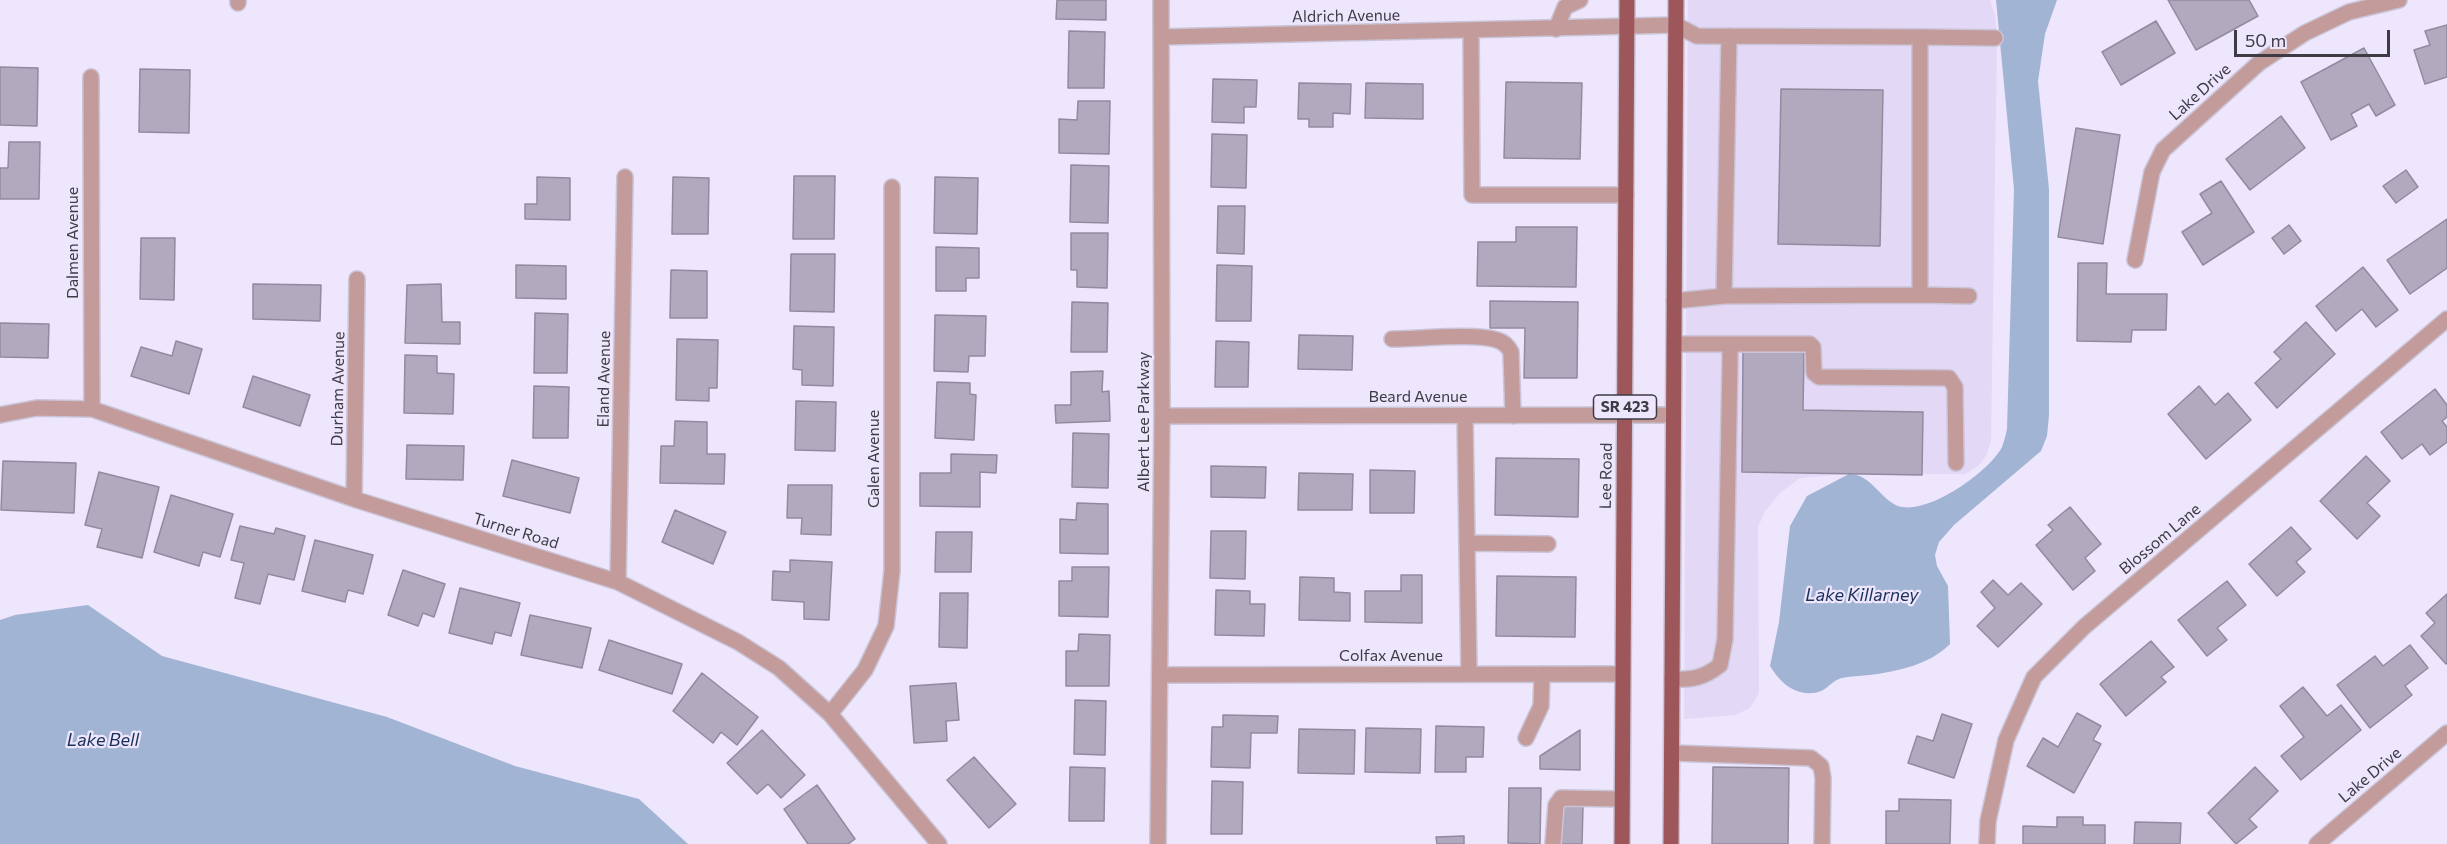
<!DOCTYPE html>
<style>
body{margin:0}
#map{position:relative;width:2447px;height:844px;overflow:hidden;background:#ede6fc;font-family:Commissioner,sans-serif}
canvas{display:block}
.scale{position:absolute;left:2234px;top:30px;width:156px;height:27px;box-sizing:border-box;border:3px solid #3e3b44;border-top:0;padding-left:8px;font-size:18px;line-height:21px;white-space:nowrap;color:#3e3b44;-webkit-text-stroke:4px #ede6fc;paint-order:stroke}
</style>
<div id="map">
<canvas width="2447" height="844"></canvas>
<div class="scale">50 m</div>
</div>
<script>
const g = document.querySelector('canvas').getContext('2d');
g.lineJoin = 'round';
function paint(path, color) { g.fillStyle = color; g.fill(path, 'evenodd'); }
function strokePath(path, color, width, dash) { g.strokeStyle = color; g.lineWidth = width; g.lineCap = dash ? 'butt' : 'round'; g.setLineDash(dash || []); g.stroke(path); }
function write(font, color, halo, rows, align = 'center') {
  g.font = font + ' Commissioner,sans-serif'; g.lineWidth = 4.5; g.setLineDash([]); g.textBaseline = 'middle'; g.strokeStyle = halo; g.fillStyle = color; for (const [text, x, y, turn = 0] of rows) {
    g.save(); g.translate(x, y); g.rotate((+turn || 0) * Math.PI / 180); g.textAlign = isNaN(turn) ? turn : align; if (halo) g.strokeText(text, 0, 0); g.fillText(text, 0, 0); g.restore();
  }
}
const built = new Path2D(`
 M1688 0H1990L1995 15 1997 40 1991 441 1986 456 1978 466 1965 474H1840L1800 478 1780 493 1765 511 1758 527 1759 693 1750 708 1735 715 1684 719Z`);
const water = new Path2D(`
 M1996 0H2057L2045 34 2038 81 2049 189V415L2047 436 2041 451 1954 525 1939 542 1935 555 1937 566 1948 586 1950 644C1929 665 1898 671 1870 675 1861 676 1851 676 1842 678 1827 682 1828 695 1805 693 1789 691 1778 679 1770 666L1779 622 1790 526 1807 496 1849 474C1871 474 1880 499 1898 506 1927 516 1989 472 2002 447 2004 441 2006 435 2007 429L2014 189Z
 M88 605 162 656 387 717 515 766 639 799 688 844H0V620L15 615Z`);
const building = new Path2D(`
 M1057 0H1106V20L1056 19Z
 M2168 0H2249L2258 16 2196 50Z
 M2156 21 2175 53 2121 85 2102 52Z
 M2447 25V77L2425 84 2414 50 2430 45 2425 31Z
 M1069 31 1105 32 1104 88H1068Z
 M2364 48 2395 105 2376 116 2369 104 2351 114 2357 126 2331 140 2301 82Z
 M0 67 38 68 37 126 0 125Z
 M140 69 190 70 189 133 139 132Z
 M1213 79 1257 80 1256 107H1244V123L1212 122Z
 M1506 82 1582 83 1580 159 1504 158Z
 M1299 83 1351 84 1350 114 1333 113V127H1309V119H1298Z
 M1366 83 1423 84V119L1365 118Z
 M1781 89 1883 90 1880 246 1778 244Z
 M1078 101H1110L1109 154 1059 153V119L1077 120Z
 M2281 116 2305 148 2250 190 2226 159Z
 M2076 128 2120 135 2103 244 2058 237Z
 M1212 134 1247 135 1246 188 1211 187Z
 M9 142H40L39 199H0V168H8Z
 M1071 165 1109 166 1108 223 1070 222Z
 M2406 170 2418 187 2396 203 2383 186Z
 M794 176H835L834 239H793Z
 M537 177 570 178V220L525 219V204H537Z
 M673 177 709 178 708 234H672Z
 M935 177 978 178 977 234 934 233Z
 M2221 181 2254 232 2203 265 2182 232 2212 213 2200 194Z
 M1218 206H1245L1244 254 1217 253Z
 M2447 219V268L2410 294 2387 260Z
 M2289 225 2301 241 2284 254 2272 238Z
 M1516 227H1577L1576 287 1477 286 1478 242H1516Z
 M1071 233H1108L1107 288 1077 287V270H1071Z
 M141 238H175L174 300 140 299Z
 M936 247 979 248V278H966V291H936Z
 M791 254H835L834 312 790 311Z
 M2078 263H2107L2106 294H2167L2166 330H2132L2131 342 2077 341Z
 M516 265 566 266V299L516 298Z
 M1217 265 1252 266 1251 321H1216Z
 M2363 267 2398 310 2376 327 2362 309 2336 331 2316 306Z
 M671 270 707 271V318H670Z
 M253 284 321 285 320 321 253 319Z
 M441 284 442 322H460V344L405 343 407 285Z
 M1490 301 1578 302 1577 378H1524L1525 328H1490Z
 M1072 302 1108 303 1107 352H1071Z
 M535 313 568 314 567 373H534Z
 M935 315 986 316 985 356H969L968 372 934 371Z
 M2306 322 2335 354 2277 408 2255 383 2281 359 2274 352Z
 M0 323 49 324 48 358 0 357Z
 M794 326 834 327 833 386 802 385V370L793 369Z
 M1299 335 1353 336 1352 370 1298 369Z
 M677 339 718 340 717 388H709V401L676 400Z
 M176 341 202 349 189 394 131 376 141 347 172 356Z
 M1216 341 1249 342 1248 387H1215Z
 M1743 350 1804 351 1803 410 1923 412 1922 475 1742 472Z
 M405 355 437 356V373L454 374 453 414 404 413Z
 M1103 371 1102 392 1109 391 1110 421 1056 423 1055 405H1071V372Z
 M253 376 310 395 300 426 243 407Z
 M937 382 970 383V394L976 395 974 440 935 438Z
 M534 386 569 387 568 438H533Z
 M2199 386 2215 405 2228 393 2251 420 2206 459 2168 414Z
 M2435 389 2447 405V417L2442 421 2447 427V442L2430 455 2422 444 2402 459 2381 432Z
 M796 401 836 402 835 451 795 450Z
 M675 421 707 422V454H725L724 484 660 483 661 446H674Z
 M1073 433 1109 434 1108 488 1072 487Z
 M407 445 464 446 463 480 406 479Z
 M951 454 997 455 996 473 980 472V507L920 506V473H951Z
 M2366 456 2390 481 2367 503 2380 516 2357 539 2320 501Z
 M1496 458 1579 459 1578 517 1495 515Z
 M512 460 579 478 570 513 503 496Z
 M3 461 76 463 74 513 1 510Z
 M1211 466 1266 467 1265 498 1211 497Z
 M1370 470 1415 471 1414 513H1370Z
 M99 472 159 487 142 558 97 547 102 529 85 525Z
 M1299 473 1353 474 1352 510H1298Z
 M788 485H832L831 535 801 534 802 518H787Z
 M171 495 233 514 220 557 203 552 199 566 154 552Z
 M1077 503 1108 504V554L1060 553V519L1076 520Z
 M2070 507 2101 544 2085 558 2095 571 2073 590 2036 545 2053 530 2048 525Z
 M675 510 726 532 713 564 662 542Z
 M240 526 274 534 276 528 305 536 294 580 268 574 260 604 235 598 244 563 231 560Z
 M2291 527 2311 549 2296 562 2305 572 2277 596 2249 564Z
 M1211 531H1246L1245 579 1210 578Z
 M936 532H972L971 572H935Z
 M315 540 373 555 363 594 348 590 345 602 302 591Z
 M790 560 832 562 829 620 804 619V602L772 600 773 571 790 572Z
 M1072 567H1109L1108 617 1059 616V581H1072Z
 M403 570 445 584 434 617 423 613 418 626 388 615Z
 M1401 575H1422V623L1365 622V591H1401Z
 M1497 576 1576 577 1575 637 1496 636Z
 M1300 577 1334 578V592L1350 593V621L1299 620Z
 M1993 580 2008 595 2021 583 2042 604 1998 647 1977 626 1995 608 1981 592Z
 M2227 581 2246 605 2217 628 2227 640 2207 656 2178 620Z
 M460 588 520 603 511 636 495 632 492 644 449 633Z
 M1216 590 1250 591V604H1265L1264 636 1215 635Z
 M940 593H968L967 648 939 647Z
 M2447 594V663L2446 664 2421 636 2435 623 2426 613Z
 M530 615 591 628 582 668 521 655Z
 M1079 634 1110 635 1109 686H1066V651H1078Z
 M609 640 682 664 672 694 599 670Z
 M2151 641 2174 667 2161 677 2166 682 2126 716 2100 684Z
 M2410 645 2428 668 2405 686 2412 695 2370 728 2337 685 2375 656 2383 666Z
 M702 673 758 717 737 745 721 732 713 743 673 711Z
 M956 683 959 720 946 721 947 741 914 743 910 686Z
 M2303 687 2327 716 2341 705 2361 730 2301 780 2281 756 2304 737 2280 706Z
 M1075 700 1106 701 1105 755 1074 754Z
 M2077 713 2101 726 2093 740 2101 744 2074 793 2027 766 2043 738 2058 747Z
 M1942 714 1972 724 1954 778 1908 763 1917 736 1933 741Z
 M1223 715 1278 716 1277 733H1251L1250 768 1211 767 1212 727H1223Z
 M1436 726 1484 727 1483 757H1466V772H1435Z
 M1366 728 1421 729 1420 773 1365 772Z
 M1299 729 1355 730 1354 774 1298 773Z
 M762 730 805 775 781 798 768 784 757 794 727 763Z
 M1580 730V770L1540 769V756Z
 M974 757 1016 804 989 828 947 780Z
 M1070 767 1105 768 1104 821H1069Z
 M1713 767 1789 768 1788 844H1712Z
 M2255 767 2278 791 2249 819 2257 827 2236 844 2208 813Z
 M1212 781 1243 782 1242 834H1211Z
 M817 785 855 839 848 844H808L784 809Z
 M1509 788H1541L1540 844 1508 843Z
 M1899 799 1951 800 1950 844H1886V811H1899Z
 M1559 806H1583L1582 844H1558Z
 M2057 817H2083V825H2105V844H2023V826L2057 827Z
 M2135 822 2181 823 2180 844H2134Z
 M1464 836V844H1437L1436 837Z`);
const minor = new Path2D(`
 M238 3V0
 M1556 29 1565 7 1580 0
 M1471 31 1472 195H1626
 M1161 37 1676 25 1697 36 1920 37V295L1724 296 1674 301
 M1920 37 1995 38
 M91 77 92 409
 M2135 260 2152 172 2163 150 2259 63 2305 33 2349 12 2399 0
 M1920 295 1969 296
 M1724 296 1729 36
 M1392 339C1418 339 1476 333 1497 340 1504 342 1508 346 1511 352L1513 416
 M1730 344H1810L1813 347 1814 373 1819 377 1949 378 1955 387 1956 463
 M0 415 37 408 92 409 354 499 618 582 738 642 779 668 830 714 939 844
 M1162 416 1673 415
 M1465 416 1469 673
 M354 499 357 279
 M1467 543 1548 544
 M618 582 625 177
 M1161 675 1622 674
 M1672 679C1692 680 1704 678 1720 665L1725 639 1730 361V344H1674
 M830 714 865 670 886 626 892 571V187
 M1526 738 1541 706 1542 674
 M1672 753 1811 758 1821 766 1823 778 1822 844
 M1158 844 1162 416 1161 0
 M1553 844 1556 805 1561 798 1622 799
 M1987 844 1988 821 2006 740 2034 677 2084 627 2447 319
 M2317 844 2447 733`);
const major = new Path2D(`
 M1622 844 1627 0
 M1671 844 1676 0`);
const shields = [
 [1625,407,63]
];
const shieldNames = [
 ["SR 423",1625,407]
];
const streetNames = [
 ["Aldrich Avenue",1346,16,-1],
 ["Lake Drive",2200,92,-42],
 ["Dalmen Avenue",73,243,-90],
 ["Eland Avenue",604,379,-89],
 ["Durham Avenue",338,389,-89],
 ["Beard Avenue",1418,397],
 ["Albert Lee Parkway",1144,422,-90],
 ["Galen Avenue",874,459,-90],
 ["Lee Road",1606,476,-89],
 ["Turner Road",516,531,17],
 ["Blossom Lane",2160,539,-40],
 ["Colfax Avenue",1391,656],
 ["Lake Drive",2370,775,-40]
];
const waterNames = [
 ["Lake Killarney",1862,595],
 ["Lake Bell",103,740]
];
paint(built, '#e3d8f6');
paint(water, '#a2b4d3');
paint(building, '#b1aabf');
strokePath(building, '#928a9f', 1.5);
strokePath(minor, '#cac4d7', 18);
strokePath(major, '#cac4d7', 18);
strokePath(minor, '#c39b9b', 15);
strokePath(major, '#9d575b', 15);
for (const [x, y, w] of shields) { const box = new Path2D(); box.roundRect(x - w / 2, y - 12, w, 24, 4.5); g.fillStyle = '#ede6fc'; g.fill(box); strokePath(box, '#3e3b44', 1.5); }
write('bold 15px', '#3e3b44', null, shieldNames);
write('16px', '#3e3b44', '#ede6fc', streetNames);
write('italic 18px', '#193059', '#ede6fc', waterNames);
</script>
